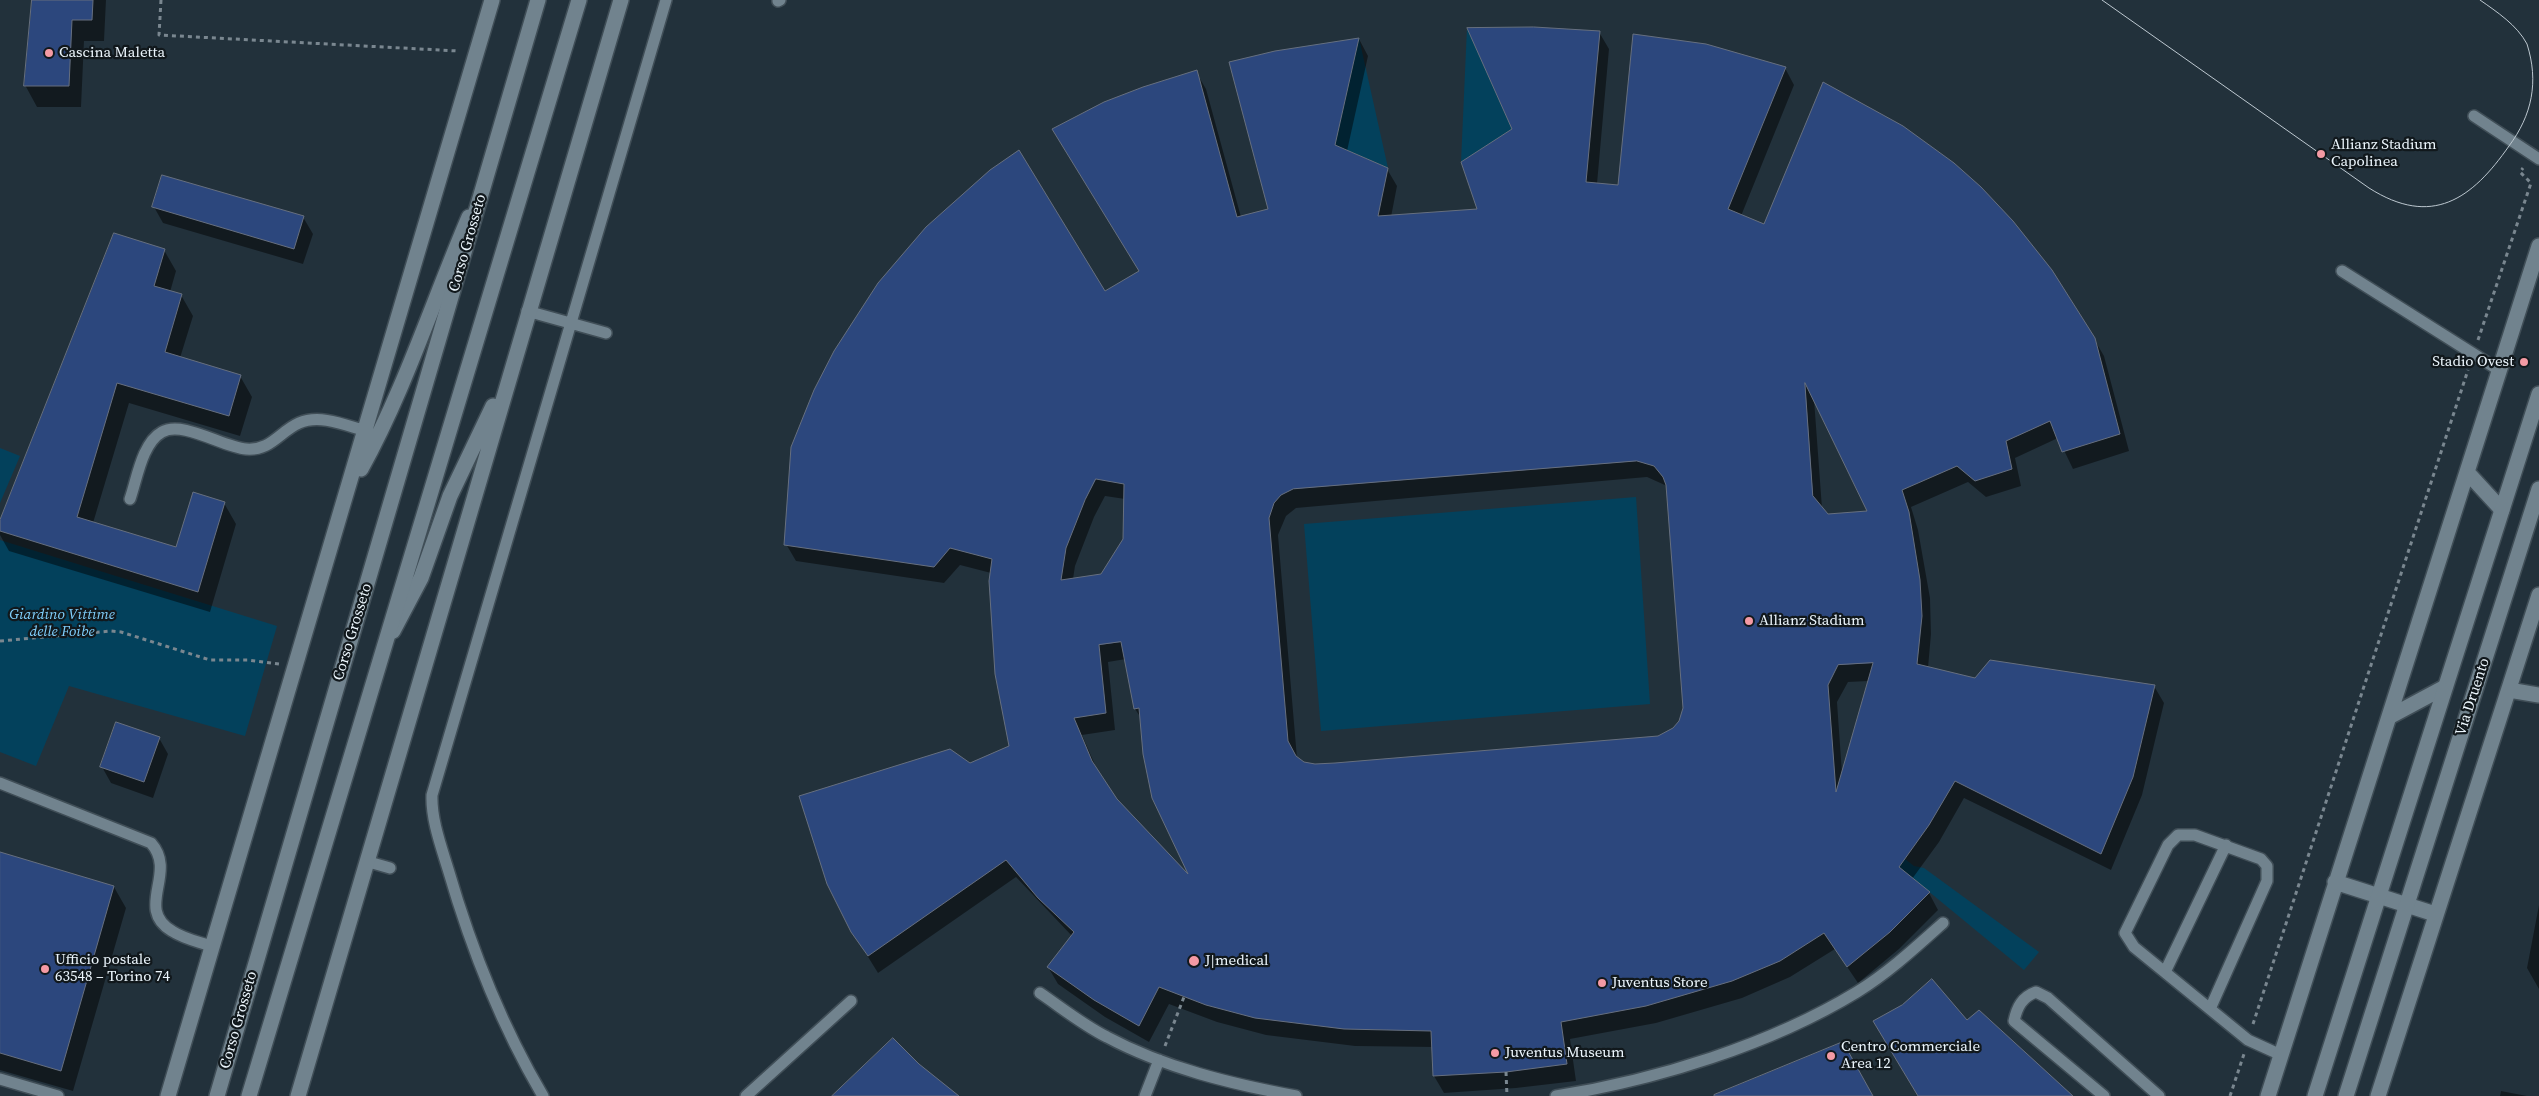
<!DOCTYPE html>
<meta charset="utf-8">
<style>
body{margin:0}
canvas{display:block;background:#22313b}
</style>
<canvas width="2539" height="1096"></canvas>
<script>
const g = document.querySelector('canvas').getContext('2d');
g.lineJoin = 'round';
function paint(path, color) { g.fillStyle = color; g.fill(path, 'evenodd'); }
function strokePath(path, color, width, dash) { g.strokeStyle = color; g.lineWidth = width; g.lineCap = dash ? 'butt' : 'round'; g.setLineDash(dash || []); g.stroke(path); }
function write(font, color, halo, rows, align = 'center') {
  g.font = font + ' "Source Serif 4",serif'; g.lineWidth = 4.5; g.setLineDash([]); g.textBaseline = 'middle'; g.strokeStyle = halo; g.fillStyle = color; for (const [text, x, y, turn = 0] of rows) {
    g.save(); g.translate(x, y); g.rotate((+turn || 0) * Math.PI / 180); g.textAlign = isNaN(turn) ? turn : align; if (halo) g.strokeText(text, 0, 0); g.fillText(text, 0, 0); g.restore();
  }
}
const green = new Path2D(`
 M1527 27 1524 170 1461 162 1467 28Z
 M1359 38 1388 168 1335 145 1336 210 1300 47Z
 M0 448 20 456 0 503Z
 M1636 497 1650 704 1321 731 1304 524Z
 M0 540 277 626 245 736 69 686 36 766 0 752Z
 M1905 859 1914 866 1924 868 2039 952 2024 970 1899 867Z`);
const shadow = new Path2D(`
 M33 0H106L104 41H84L81 107H37L25 85Z
 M1599 32 1609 49 1597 184 1619 186 1785 68 1794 85 1741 216 1765 226 2032 245 2070 298 2104 356 2129 451 2073 469 2058 438 2015 458 2021 486 1986 497 1968 482 1911 507 1918 530 1930 598 1931 634 1928 668 1975 679 2154 686 2164 703 2142 795 2111 870 1964 798 1939 842 1912 879 1929 893 1938 910 1899 949 1858 983 1835 949 1790 977 1742 998 1656 1023 1570 1039 1576 1081 1516 1088 1444 1093 1434 1076 1433 1047 1355 1046 1266 1035 1217 1022 1169 1004 1149 1042 1105 1017 1058 984 1048 967 1072 936 1016 877 878 973 852 931 1010 747 991 573 960 565 944 583 796 561 786 544 1105 293 1140 272 1196 72 1206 89 1241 217 1270 210 1359 39 1368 56 1347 151 1387 169 1397 186 1391 217 1479 210 1513 130ZM1814 399 1868 512 1827 515 1822 508ZM1647 477 1667 486 1684 708 1680 722 1668 734 1658 737 1315 765 1304 763 1297 758 1278 535 1286 516 1296 508ZM1105 496 1125 499V539L1102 575 1073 579 1075 566 1094 517ZM1126 659 1135 709 1141 718 1191 880 1116 800 1099 774 1082 735 1115 730 1108 662ZM1869 681 1842 773 1837 702 1848 682Z
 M154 207 303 217 313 234 303 264 163 223Z
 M164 250 176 271 170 292 181 295 193 316 180 358 240 376 252 397 240 436 129 403 93 523 177 548 224 503 236 524 210 612 9 551 0 535V523Z
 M159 738 168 754 153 798 111 783 102 767Z
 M0 854 114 887 126 908 73 1091 0 1070Z
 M2539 905V989L2527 968Z
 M2501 1091 2527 1096H2500Z`);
const building = new Path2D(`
 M32 0H93L92 20H72L69 86H24Z
 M1534 27 1600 31 1586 182 1618 185 1633 34 1706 44 1786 67 1728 209 1764 224 1823 82 1903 126 1954 163 1981 187 2013 221 2052 270 2095 338 2120 434 2062 452 2050 421 2006 441 2012 469 1975 481 1957 466 1902 490 1909 512 1920 580 1922 616 1917 664 1975 678 1990 660 2155 685 2133 777 2101 854 1955 781 1929 825 1899 867 1930 892 1890 932 1847 967 1824 933 1780 961 1732 981 1646 1006 1561 1022 1567 1064 1506 1072 1433 1076 1431 1031 1344 1029 1255 1018 1206 1005 1159 987 1139 1026 1094 1000 1047 967 1074 932 1038 898 1006 860 868 956 851 932 827 884 799 796 950 749 970 763 1009 746 995 674 989 581 992 559 950 548 934 567 784 545 791 447 814 390 834 351 878 283 926 227 990 170 1019 150 1105 291 1139 271 1052 129 1104 102 1143 87 1197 70 1237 217 1268 209 1229 62 1275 51 1359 38 1335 145 1388 168 1378 216 1477 209 1461 162 1512 129 1467 28ZM1805 383 1867 511 1828 514 1813 496ZM1637 461 1654 466 1663 477 1666 485 1683 708 1679 721 1673 728 1658 736 1335 763 1315 764 1304 762 1296 756 1288 741 1269 518 1274 503 1281 495 1293 489ZM1096 479 1124 484 1123 539 1101 574 1061 580 1066 548 1085 500ZM1121 642 1134 709 1139 708 1143 754 1152 798 1188 874 1117 799 1092 761 1074 718 1106 713 1099 645ZM1873 663 1836 792 1828 685 1838 665Z
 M162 175 304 216 294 249 152 207Z
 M114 233 165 249 154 286 182 294 165 352 241 375 229 416 117 383 77 517 176 547 193 492 225 502 198 592 0 531V520Z
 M116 722 160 737 144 782 100 767Z
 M0 852 114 886 61 1071 0 1053Z
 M1932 979 1967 1020 1979 1010 2073 1096H1918L1873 1021 1902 1005Z
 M893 1038 919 1064 959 1096H832Z
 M1843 1042 1873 1096H1714V1095Z`);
const path = new Path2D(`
 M161 0 159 35 458 51
 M2478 340 2531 183 2520 172 2523 168
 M0 641 111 631 121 632 210 660H248L279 664
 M2253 1024 2468 370
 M1165 1046 1184 997
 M1506 1072 1507 1096
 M2230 1096 2244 1054`);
const lane = new Path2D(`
 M778 1 780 0
 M2474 116 2539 159
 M2342 271 2499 370
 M527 311 606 333
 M130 499C137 479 142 443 162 432 182 420 223 447 246 449 271 451 279 432 299 423 320 414 345 425 366 431
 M0 783 151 843C178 873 134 908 172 931 184 939 200 942 213 947
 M369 862 390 868
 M2165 972 2226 845
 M1040 993C1062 1008 1083 1025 1107 1037 1165 1068 1232 1084 1296 1096
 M2210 1009 2267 881V866L2261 859 2195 835H2178L2168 845 2125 933 2134 947 2248 1040 2281 1055
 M0 1079 58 1096
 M543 1096C501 1025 471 948 448 869 441 846 431 819 432 795L666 0
 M746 1096 851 1001
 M1145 1096 1159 1060
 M1556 1096C1656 1080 1770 1045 1857 992 1888 973 1915 948 1943 923
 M2104 1096 2014 1021C2017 1007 2022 997 2036 992L2048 998 2159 1096`);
const street = new Path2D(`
 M361 469C405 389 433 301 469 217
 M2467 472 2502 510
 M393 631 421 578 450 496 493 406
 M2509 690 2539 695
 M2389 717 2445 687
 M2335 882 2435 914
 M168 1096 492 0
 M298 1096 621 0
 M2268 1096 2539 246
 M2378 1096 2539 595`);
const secondary = new Path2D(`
 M217 1096 538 0
 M249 1096 579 0
 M2315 1096 2539 394
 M2346 1096 2539 489`);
const tram = new Path2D(`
 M2102 0 2369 188C2432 228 2472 199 2509 146 2532 115 2539 82 2527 44 2517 25 2497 12 2480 0`);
const markers = [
 [49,53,5,"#f49aa4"],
 [2321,154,5,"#f49aa4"],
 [2524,362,5,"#f49aa4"],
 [1749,621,5,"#f49aa4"],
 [1194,961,6,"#f49aa4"],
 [45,969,5,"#f49aa4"],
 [1602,983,5,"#f49aa4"],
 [1495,1053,5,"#f49aa4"],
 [1831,1056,5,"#f49aa4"]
];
const poiNames = [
 ["Cascina Maletta",59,53],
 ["Allianz Stadium",2331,145],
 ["Capolinea",2331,162],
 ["Stadio Ovest",2514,362,"right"],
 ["Allianz Stadium",1759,621],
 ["Ufficio postale",55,960],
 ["63548 – Torino 74",55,977],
 ["J|medical",1205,961],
 ["Juventus Store",1612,983],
 ["Centro Commerciale",1841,1047],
 ["Area 12",1841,1064],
 ["Juventus Museum",1505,1053]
];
const streetNames = [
 ["Corso Grosseto",468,243,-74],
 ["Corso Grosseto",353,632,-73],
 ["Via Druento",2473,697,-72],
 ["Corso Grosseto",239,1020,-74]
];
const parkNames = [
 ["Giardino Vittime",62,615],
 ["delle Foibe",62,632]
];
paint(green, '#03415c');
paint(shadow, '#0007');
paint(building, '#2c477d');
strokePath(building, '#666f7f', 1);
strokePath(lane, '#404e57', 14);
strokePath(street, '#404e57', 18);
strokePath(secondary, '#404e57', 18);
strokePath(path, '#7a8790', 3, [4, 4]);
strokePath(lane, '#71838e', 11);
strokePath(street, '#71838e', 15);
strokePath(secondary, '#71838e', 15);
strokePath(tram, '#bdc8d0', 1);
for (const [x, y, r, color] of markers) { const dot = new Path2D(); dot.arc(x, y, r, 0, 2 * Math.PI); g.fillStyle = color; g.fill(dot); strokePath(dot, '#11181c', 2); }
write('15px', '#ecf6fd', '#11181c', poiNames, 'left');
write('15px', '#ecf6fd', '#11181c', streetNames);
write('italic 15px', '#7fcefb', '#11181c', parkNames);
</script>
